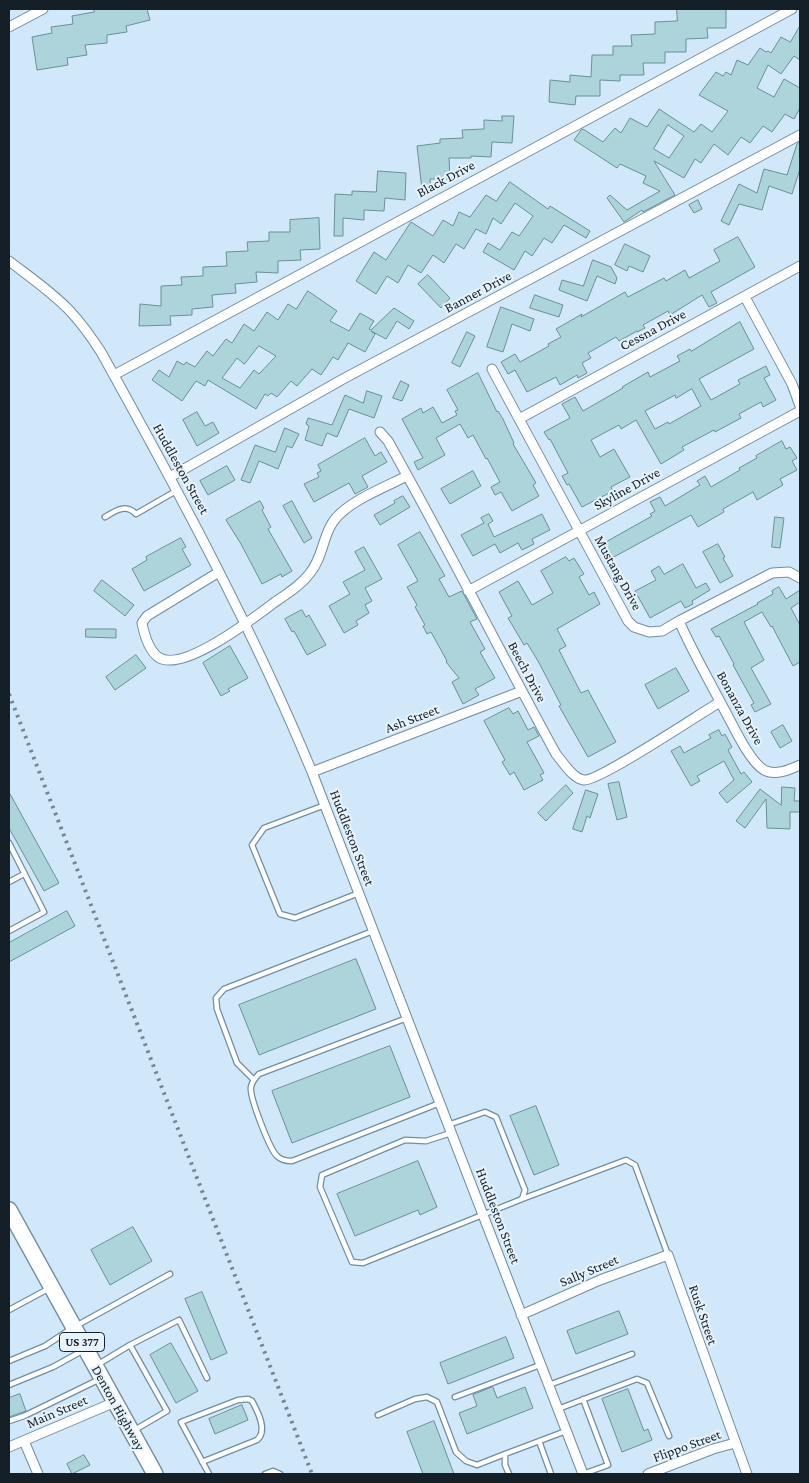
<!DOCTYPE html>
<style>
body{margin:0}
#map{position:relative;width:809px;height:1483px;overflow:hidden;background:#d0e8fa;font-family:"Crimson Pro",serif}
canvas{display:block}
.frame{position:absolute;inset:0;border:10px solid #141f27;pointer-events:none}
</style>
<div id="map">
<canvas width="809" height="1483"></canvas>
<div class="frame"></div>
</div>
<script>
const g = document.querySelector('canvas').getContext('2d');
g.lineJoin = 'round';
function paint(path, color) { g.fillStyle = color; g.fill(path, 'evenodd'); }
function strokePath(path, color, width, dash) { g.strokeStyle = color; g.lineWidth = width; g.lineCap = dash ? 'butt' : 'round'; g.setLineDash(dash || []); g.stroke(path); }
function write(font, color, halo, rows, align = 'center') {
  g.font = font + ' "Crimson Pro",serif'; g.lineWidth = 4; g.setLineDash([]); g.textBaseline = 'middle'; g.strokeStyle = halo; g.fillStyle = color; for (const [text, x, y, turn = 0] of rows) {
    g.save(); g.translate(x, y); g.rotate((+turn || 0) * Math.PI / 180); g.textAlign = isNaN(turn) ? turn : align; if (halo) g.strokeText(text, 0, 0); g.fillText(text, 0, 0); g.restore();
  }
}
const building = new Path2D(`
 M94 9H147L150 20 126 26 127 32 107 35V43L85 45 87 55 67 58 68 65 37 70 32 37 52 33 51 27 73 24 72 16 94 12Z
 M677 9H726V28H707L708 38 686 39V52H665V63H643L644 75H620V81L600 80V96H576L575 105 549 102 550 80 570 82V75L591 77 592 55H613V46H632L631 35 655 34V22L677 21Z
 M800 26V60L794 56 781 74 768 65 757 88 774 97 784 79 800 88V108L794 119 785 114 772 132 763 126 750 143 741 137 728 155 714 144 701 163 695 159 684 178 654 161 675 195 643 212 642 210 624 222 607 198 610 195 627 210 660 191 643 183 646 176 620 164 617 168 574 140 581 130 583 129 603 142 615 128 621 133 630 118 647 127 659 109 694 132 701 124 712 132 728 111 699 95 716 72 723 76 726 72 731 75 737 60 748 65 760 48 766 52 768 51 771 53 781 37 790 42ZM668 125 684 136 669 158 654 149Z
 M502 116H514L512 143 492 142 491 157 471 156V158H449L450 179H430L431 189 422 190 417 146 440 143V139L463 138 462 130 484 129V120L502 121Z
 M800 142V169L792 194 769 186 762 210 739 204 729 225 721 221 739 184 757 193 764 169 787 175 797 144Z
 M378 171 406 173 405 200 385 198 384 211 364 210V220L343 218V236H334L335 194 352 195V191L376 192Z
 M510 182 548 209 550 206 590 231 586 238 564 225 552 243 544 238 532 256 525 251 514 270 483 252 488 243 500 250 512 232 519 236 533 216 515 203 501 224 493 218 486 234 476 229 464 249 456 244 444 263 433 255 421 273 408 265 398 283 387 276 376 294 356 281 374 252 386 260 411 222 433 236 443 220 453 226 459 212 470 217 486 195 496 201Z
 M698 200 702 209 694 213 689 205Z
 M319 218 320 249 300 250 301 260 278 261V273L256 272 257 282 235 284 236 293 212 295 213 307 192 309V315L170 316 171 325 139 326 140 304 161 306V286L182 285 181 277 203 276V267L227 266 226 252 248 251 247 242 269 241V232H290V220Z
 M738 237 755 267 711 292 717 303 709 307 702 295 670 315 668 311 643 325 645 328 637 332V331L619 341 616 337 588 353 591 358 582 363 587 373 578 378 577 375 560 385 556 377 527 392 515 370 508 374 501 362 515 354 520 362 549 346 548 344 561 337 556 329 582 314 581 317 625 292 628 297 664 278 666 281 685 270 689 278 720 261 714 250Z
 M625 244 650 256 643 272 629 266 627 271 615 265Z
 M593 260 611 267 617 278 615 284 597 276 587 301 559 290 562 280 583 286Z
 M428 275 450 298 441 308 418 284Z
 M308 291 337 311 330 321 349 331 360 313 374 321 369 329 371 330 394 308 414 321 409 329 397 321 386 339 371 331 375 334 365 352 348 343 338 360 333 357 321 375 312 369 297 386 291 381 277 397 271 393 268 396 265 394 256 409 208 380 205 386 196 381 182 401 152 380 159 370 169 377 177 361 184 365 186 362 195 367 207 351 213 356 226 339 232 343 244 324 254 331 267 312 278 320 288 304 296 309ZM259 346 276 356 259 374 254 370 240 388 222 378 237 358 244 364Z
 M535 295 563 305 559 317 530 308Z
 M501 307 534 319 530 331 512 324 503 352 487 347Z
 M740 322 754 349 699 379 711 400 740 384 738 380 766 366 770 375 764 378 776 400 763 407 761 402 739 414 741 418 715 432 714 430 682 447 684 450 661 464 636 420 621 429 619 425 591 440 600 457 614 449 630 477 611 487 613 491 582 507 569 484 567 485 562 476 568 473 550 439 549 440 544 432 570 418 562 404 575 397 583 411 623 388 622 387 648 372 650 377 680 361 677 356 690 349 691 351ZM692 389 701 406 669 424 668 422 655 429 645 411 675 395 676 398Z
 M467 332 475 336 460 367 452 363Z
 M478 373 497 412 498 411 503 419 514 443 513 444 536 483 533 485 539 496 512 511 501 492 495 495 491 487 500 482 487 458 486 459 473 435 468 438 460 424 436 438 445 455 418 470 414 462 423 458 402 419 421 408 423 413 433 407 442 423 457 415 455 411 458 410 447 390Z
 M401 381 409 385 402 401 393 398Z
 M367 391 382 396 374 418 349 409 337 437 327 433 322 446 305 440 309 426 306 424 308 418 332 425 345 395 363 403Z
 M197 412 205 426 213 422 219 433 197 446 183 420Z
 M285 428 299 434 292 448 287 446 278 469 259 461 250 483 241 480 255 445 275 452Z
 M365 438 375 456 381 452 387 462 362 476 368 487 355 494 349 483 314 502 304 484 319 477 317 473 321 471 318 465Z
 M782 441 786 449 790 447 797 458 792 461 797 470 780 479 783 485 757 500 753 492 723 509 724 512 698 527 691 515 612 558 604 543 652 516 650 514 655 511 650 502 660 497 665 506 700 485 697 481 705 476 711 487 740 470 739 468 757 458 756 456Z
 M227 466 235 480 208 495 200 481Z
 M473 471 481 486 450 504 441 489Z
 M403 496 410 507 380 525 374 515 395 503 394 501Z
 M260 501 264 508 262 510 271 527 268 529 292 571 282 577 281 574 262 584 241 544 226 520Z
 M292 501 312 538 304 543 283 506Z
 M489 514 493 521 488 524 494 537 542 514 550 530 532 539 534 544 522 550 518 543 500 553 495 544 473 556 461 535 484 523 481 518Z
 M775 517 784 518 780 548 772 547Z
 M420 532 445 576 439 579 449 597 462 591 477 619 470 622 485 649 480 652 495 678 475 689 479 695 463 704 452 682 459 678 446 662 447 661 431 632 427 634 423 626 425 625 415 607 417 605 407 587 418 581 398 545Z
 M181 538 186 547 182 549 191 565 144 591 132 569 147 560 146 557Z
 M718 544 725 557 723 558 733 576 720 583 703 552Z
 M364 547 382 579 365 588 372 601 365 605 369 613 356 621 358 625 344 633 329 606 350 594 343 582 365 570 355 552Z
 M566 557 569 561 574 558 584 574 579 577 589 595 594 592 600 604 557 629 566 646 559 650 581 693 588 690 616 742 588 757 559 706 561 705 538 661 527 643 524 645 508 618 512 616 499 592 518 581 532 605 553 593 541 571Z
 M683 564 696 588 706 583 710 590 692 601 693 604 685 608 681 601 650 618 635 591 656 580 651 571 659 566 664 574Z
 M102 580 134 605 125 616 94 591Z
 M779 587 786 599 800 590V602L791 608 800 625V662L793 666 772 626 771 627 762 612 744 622 764 660 751 668 771 704 755 712 751 705 754 703 733 665 734 664 719 636 716 637 711 629 758 604 757 603 773 594 772 591Z
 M302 610 306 617 309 615 326 645 307 655 294 631 292 632 285 619Z
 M86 629H116V638L86 637Z
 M230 646 248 678 228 689 230 691 221 696 203 663Z
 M136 655 146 668 115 690 106 677Z
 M676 668 689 691 658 709 645 685Z
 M509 708 513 714 518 711 528 730 534 727 539 736 527 742 544 773 540 775 543 780 524 790 514 772 510 775 502 762 505 760 484 721Z
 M783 725 792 741 780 748 771 732Z
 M719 730 722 736 725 734 732 747 728 750 741 774 744 772 752 782 727 803 719 793 734 780 724 761 697 776 700 781 691 786 671 751 680 746 684 753 711 738 709 735Z
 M619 782 627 817 617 820 608 784Z
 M566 785 573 793 546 821 538 813Z
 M782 787 795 788 794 801H800V812H790V829L767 828 766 799 745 828 736 821 760 789 781 805Z
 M586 790 598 794 590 818 587 816 582 832 573 829Z
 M9 792 59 883 44 891 9 828Z
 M67 911 75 926 9 962V943Z
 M356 959 376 1009 259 1055 239 1005Z
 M390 1046 410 1097 292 1143 272 1091Z
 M536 1106 559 1165 534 1175 510 1116Z
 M418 1161 437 1207 420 1215 418 1210 355 1236 337 1194Z
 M133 1227 152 1261 110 1285 91 1250Z
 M202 1292 227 1353 211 1360 185 1299Z
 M619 1311 628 1334 576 1354 567 1331Z
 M506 1337 514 1358 448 1384 440 1363Z
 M171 1343 198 1391 176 1403 150 1355Z
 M493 1387 497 1398 525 1387 533 1408 467 1434 459 1413 477 1406 473 1395Z
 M628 1389 644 1431 648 1429 652 1440 622 1452 602 1399Z
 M20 1394 26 1411 9 1417V1398Z
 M242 1405 248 1420 215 1434 209 1419Z
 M434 1421 454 1474H423L407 1432Z
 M84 1455 90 1465 72 1474 67 1464Z`);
const lane = new Path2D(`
 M105 517C115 511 126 503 136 514L176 491
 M325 805 264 828 252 845 280 914 295 918 359 893
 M9 843 44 912 9 931
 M9 882 24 874
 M407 1018 259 1074C255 1078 252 1082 251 1087 249 1096 270 1150 277 1156 281 1160 287 1161 292 1161L440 1103
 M254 1080 237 1063 217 1009 216 998 224 989 373 931
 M448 1125 485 1112 496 1117 525 1190 522 1199 363 1263 352 1262 320 1187 322 1175 405 1140 426 1141 451 1133
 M522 1199 626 1160 635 1165 668 1255
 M9 1310 48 1289
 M9 1361 45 1346 74 1327 170 1274
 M97 1365 130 1345
 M9 1385 53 1367 82 1351
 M549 1385 632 1354
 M455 1397 540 1365
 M558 1409 637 1379 647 1383 669 1436
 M378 1415 415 1399 427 1397 437 1402 456 1452 466 1461 477 1465 505 1454
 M9 1421 24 1416 100 1379
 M133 1431 167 1411 130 1345 179 1320 207 1378
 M539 1441 551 1474
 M202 1462 257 1440C268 1431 258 1412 252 1401L248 1399 238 1400 181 1422 209 1474
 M265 1474 273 1471 280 1474
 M509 1474 505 1465V1454L566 1431
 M583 1474 608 1465 583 1399`);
const street = new Path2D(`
 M9 27 43 9
 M9 261C30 277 52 292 70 311 82 324 92 338 101 352 177 489 252 627 312 772L583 1474
 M745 297 792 384 800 406
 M492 369 628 621 634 627 649 632 662 631 679 621 772 573 789 572 800 578
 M114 375 792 9
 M519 419 800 266
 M380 432 388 441C446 544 499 650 556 754 563 762 572 778 584 780 598 782 701 713 720 702
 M170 477 343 379 800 135
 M219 572 147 616 142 623C144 633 149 650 158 657 182 674 255 617 275 602 287 594 301 585 310 573 325 555 322 529 341 513 357 498 387 486 407 476
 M468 591 800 411
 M679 621C692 651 709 680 724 709 733 725 749 761 764 770 775 776 789 770 800 765
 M312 772 522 691
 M521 1315 600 1280 668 1255 747 1474
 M24 1441 38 1474
 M9 1447 115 1402
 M648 1474 713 1449 735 1443`);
const primary = new Path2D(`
 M9 1210 155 1474`);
const rail = new Path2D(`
 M9 694 312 1474`);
const shields = [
 [82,1342,45]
];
const shieldNames = [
 ["US 377",82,1342]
];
const streetNames = [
 ["Black Drive",446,179,-28],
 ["Banner Drive",478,292,-28],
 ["Cessna Drive",653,330,-28],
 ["Huddleston Street",181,469,61],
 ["Skyline Drive",627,489,-29],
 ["Mustang Drive",618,573,61],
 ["Beech Drive",527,672,62],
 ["Bonanza Drive",740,708,61],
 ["Ash Street",412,719,-21],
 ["Huddleston Street",352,838,69],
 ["Huddleston Street",498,1216,69],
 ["Sally Street",589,1271,-23],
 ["Rusk Street",703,1315,71],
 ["Denton Highway",118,1408,61],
 ["Main Street",57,1412,-23],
 ["Flippo Street",687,1446,-20]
];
paint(building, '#add4da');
strokePath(building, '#699096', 1);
strokePath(lane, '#718da1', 7);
strokePath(street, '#718da1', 11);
strokePath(primary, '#718da1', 18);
strokePath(lane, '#fff', 4.5);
strokePath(street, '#fff', 9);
strokePath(primary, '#fff', 15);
strokePath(rail, '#748693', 4, [2.5, 5]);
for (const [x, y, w] of shields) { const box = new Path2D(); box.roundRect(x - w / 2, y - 9.5, w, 19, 4); g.fillStyle = '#e7f3fc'; g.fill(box); strokePath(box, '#141f27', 1); }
write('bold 12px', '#141f27', null, shieldNames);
write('14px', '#141f27', '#e7f3fc', streetNames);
</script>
